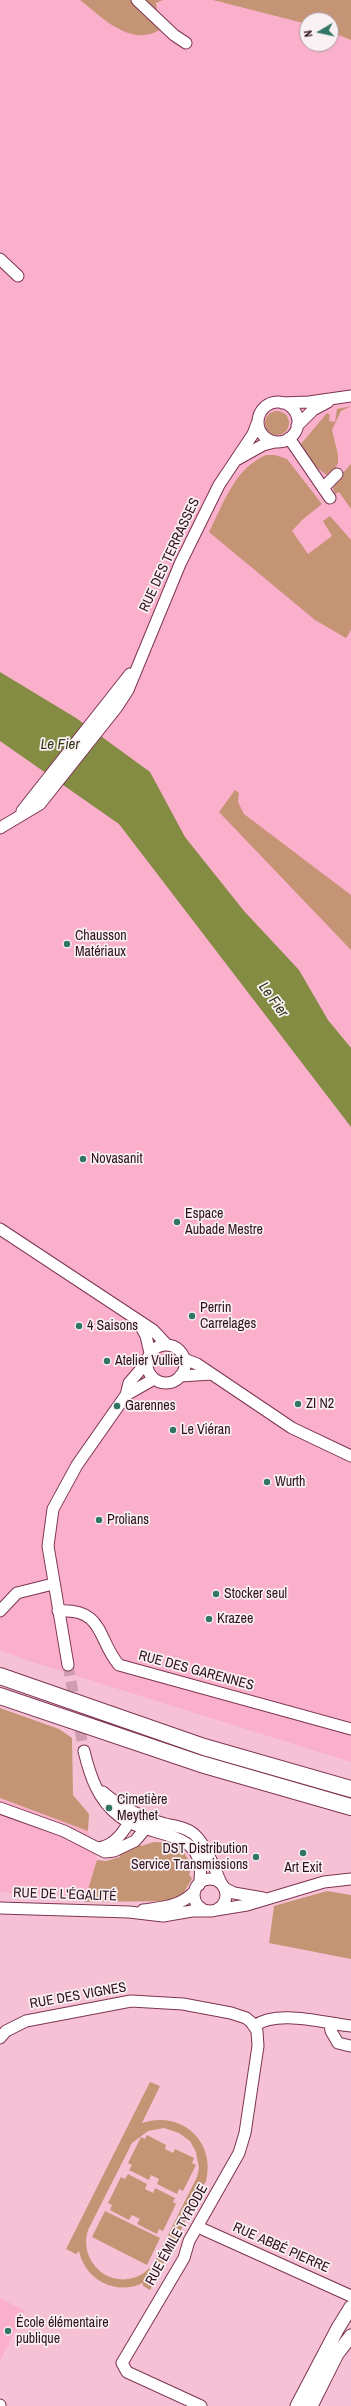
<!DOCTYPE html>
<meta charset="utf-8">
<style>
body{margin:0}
#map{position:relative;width:351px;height:2406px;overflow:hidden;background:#f6c1d4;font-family:"Archivo Narrow",sans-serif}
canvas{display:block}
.north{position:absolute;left:299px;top:12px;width:40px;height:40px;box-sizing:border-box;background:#f9f0f3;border:1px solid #a8969e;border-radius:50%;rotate:261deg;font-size:11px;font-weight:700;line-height:16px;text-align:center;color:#2f101e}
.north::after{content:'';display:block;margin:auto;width:14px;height:18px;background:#337565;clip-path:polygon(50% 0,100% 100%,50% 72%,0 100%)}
</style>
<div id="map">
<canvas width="351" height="2406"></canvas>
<div class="north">N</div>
</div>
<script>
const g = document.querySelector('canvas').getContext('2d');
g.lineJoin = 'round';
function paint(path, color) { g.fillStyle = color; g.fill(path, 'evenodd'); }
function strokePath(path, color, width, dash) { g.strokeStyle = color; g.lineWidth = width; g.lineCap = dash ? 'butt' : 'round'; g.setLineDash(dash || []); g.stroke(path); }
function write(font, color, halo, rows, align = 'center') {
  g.font = font + ' "Archivo Narrow",sans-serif'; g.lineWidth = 3.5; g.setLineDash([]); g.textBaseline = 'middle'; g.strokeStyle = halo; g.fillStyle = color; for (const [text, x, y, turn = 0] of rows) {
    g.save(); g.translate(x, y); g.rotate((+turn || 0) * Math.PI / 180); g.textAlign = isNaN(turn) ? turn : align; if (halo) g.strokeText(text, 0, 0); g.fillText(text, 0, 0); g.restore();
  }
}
const built = new Path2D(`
 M0 0H80L100 16 160 29 156 2 163 0H213L307 24V44H331V32L351 40V1762L26 1660 0 1650Z
 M0 1798 88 1831 97 1860 84 1900 0 1892Z
 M0 2298 25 2311 0 2361Z`);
const green = new Path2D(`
 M80 0H163L156 3 160 30C130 47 103 18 80 0Z
 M213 0H351V40L331 32V20H307V24Z
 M351 406 341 411 332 430 338 455V463L332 474 328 476 313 465 301 444 327 413 330 415 329 421 335 422 337 409Z
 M265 423a12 12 0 1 1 24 0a12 12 0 1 1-24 0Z
 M266 455H275L287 459 322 504 302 520 292 531 308 554 332 536 323 521 330 516 351 540V630L346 638 315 620 209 532C224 503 234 469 266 455Z
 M351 464V509L339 492 335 494 333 488 339 477Z
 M235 790 239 793 238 802 244 814 351 895V950L219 812Z
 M0 1708 59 1729 72 1738 73 1795 89 1814 88 1831 0 1798Z
 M154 1842 173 1843 181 1848 193 1867 189 1874 192 1879 181 1897 174 1901 84 1902 97 1860 106 1861 120 1857 119 1853 138 1843 141 1846Z
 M327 1891 351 1895V1959L269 1943 274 1906Z
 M150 2082 160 2086 142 2123C181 2110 216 2141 206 2181L150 2290 143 2286V2283C116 2296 85 2280 79 2251L76 2254 66 2249ZM164 2128 179 2133 190 2141 196 2152 199 2168 197 2177 153 2265C147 2270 142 2276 133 2278 104 2286 79 2258 88 2230L132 2143 148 2131Z
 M147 2135 166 2145 165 2149 173 2153 175 2149 194 2158 192 2163 196 2165 183 2191 179 2189 177 2194 157 2184 159 2179 151 2175 149 2180 129 2170 132 2165 128 2163 141 2137 145 2139Z
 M128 2174 147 2184 145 2189 153 2193 155 2188 175 2198 173 2202 176 2204 163 2231 159 2229 157 2234 137 2224 140 2219 132 2215 129 2220 110 2210 112 2205 108 2203 121 2177 125 2179Z
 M105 2211 160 2238 147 2265 92 2237Z`);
const water = new Path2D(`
 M0 672 76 718 150 772 185 837 244 911 299 970 328 1020 351 1048V1127L119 824 0 741Z`);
const minorTunnel = new Path2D(`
 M68 1665 84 1751`);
const minor = new Path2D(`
 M137 0 174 35 186 43
 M0 259 18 276
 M258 422a20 20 0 1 1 40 0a20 20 0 1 1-40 0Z
 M282 403 309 402 351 396
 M297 426 313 410 328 402
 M289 438 330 498
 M238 459 263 445 275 442
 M323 488 337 474
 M22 811 130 674
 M0 828 40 804 117 707 128 690 180 564 219 485 253 434 258 421
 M0 1229 153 1330 167 1345
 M139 1323 146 1336 150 1353
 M147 1364a19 19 0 1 1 38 0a19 19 0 1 1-38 0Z
 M184 1359 197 1364 292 1428 351 1456
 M180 1376 212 1374
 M126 1395 129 1383 147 1362
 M0 1611 17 1593 53 1584
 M58 1611C105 1608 97 1640 119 1665L351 1729
 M68 1665 48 1546 53 1509 77 1465 126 1395 154 1379
 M84 1751C90 1776 98 1800 119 1816 150 1840 211 1827 199 1885
 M103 1792C121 1808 142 1817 165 1824 175 1826 185 1827 194 1834 207 1846 214 1868 222 1885
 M0 1808 64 1831 105 1852 114 1851 135 1841 145 1829
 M98 1848C113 1846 122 1835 129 1822H135
 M194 1895a16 16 0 1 1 32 0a16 16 0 1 1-32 0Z
 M224 1888 234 1893 263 1898
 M0 1908 129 1912 163 1916 192 1911H206
 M143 1910C163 1907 180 1907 195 1891
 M216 1910 247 1905 324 1882 351 1879
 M330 2023 331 2031 338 2043 350 2046
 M254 2026C278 2009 323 2023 351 2026
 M0 2038 6 2031 26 2021 131 2001 183 2004 231 2013 246 2018 251 2022 257 2031 258 2046 245 2133 239 2153 189 2241 184 2258 122 2363 127 2372 201 2406
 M198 2227 351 2296
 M0 2405V2406`);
const major = new Path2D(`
 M297 2406 338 2328 351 2307
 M311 2406 337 2354 351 2336`);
const highway = new Path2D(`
 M0 1676 204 1747 351 1789
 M0 1696 201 1764 351 1807`);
const markers = [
 [67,944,4,"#337565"],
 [83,1159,4,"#337565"],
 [177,1222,4,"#337565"],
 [192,1316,4,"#337565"],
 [79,1326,4,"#337565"],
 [107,1361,4,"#337565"],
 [298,1404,4,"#337565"],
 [117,1406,4,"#337565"],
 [173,1430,4,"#337565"],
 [267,1482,4,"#337565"],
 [99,1520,4,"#337565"],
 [216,1594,4,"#337565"],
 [209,1619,4,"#337565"],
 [109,1808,4,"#337565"],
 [303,1853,4,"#337565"],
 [256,1857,4,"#337565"],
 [8,2331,4,"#337565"]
];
const streetNames = [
 ["RUE DES TERRASSES",170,555,-65],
 ["RUE DES GARENNES",196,1671,15],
 ["RUE DE L'ÉGALITÉ",65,1895,2],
 ["RUE DES VIGNES",78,1996,-10],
 ["RUE ÉMILE TYRODE",177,2235,-61],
 ["RUE ABBÉ PIERRE",281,2248,24]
];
const poiNames = [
 ["Chausson",75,936],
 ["Matériaux",75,952],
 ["Novasanit",91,1159],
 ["Espace",185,1214],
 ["Aubade Mestre",185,1230],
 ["Perrin",200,1308],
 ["Carrelages",200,1324],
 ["4 Saisons",87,1326],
 ["Atelier Vulliet",115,1361],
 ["ZI N2",306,1404],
 ["Garennes",125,1406],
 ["Le Viéran",181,1430],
 ["Wurth",275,1482],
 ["Prolians",107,1520],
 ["Stocker seul",224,1594],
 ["Krazee",217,1619],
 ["Cimetière",117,1800],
 ["Meythet",117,1816],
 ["DST Distribution",248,1849,"right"],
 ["Service Transmissions",248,1865,"right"],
 ["Art Exit",303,1868,"center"],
 ["École élémentaire",16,2323],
 ["publique",16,2339]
];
const waterNames = [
 ["Le Fier",60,745],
 ["Le Fier",273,1000,54]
];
paint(built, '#faafcb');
paint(green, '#c49474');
paint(water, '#838c42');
strokePath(minorTunnel, '#ce9eb0', 11, [11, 5.5]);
strokePath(minor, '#7d3454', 13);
strokePath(major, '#7d3454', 15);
strokePath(highway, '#7d3454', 18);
strokePath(minor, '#fff', 11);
strokePath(major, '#fff', 13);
strokePath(highway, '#fff', 16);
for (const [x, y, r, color] of markers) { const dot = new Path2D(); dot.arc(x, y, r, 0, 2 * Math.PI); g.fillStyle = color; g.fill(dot); strokePath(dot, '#f9f0f3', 1.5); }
write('14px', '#2f101e', '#f9f0f3', streetNames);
write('14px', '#2f101e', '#f9f0f3', poiNames, 'left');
write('italic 15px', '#333817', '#f9f0f3', waterNames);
</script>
